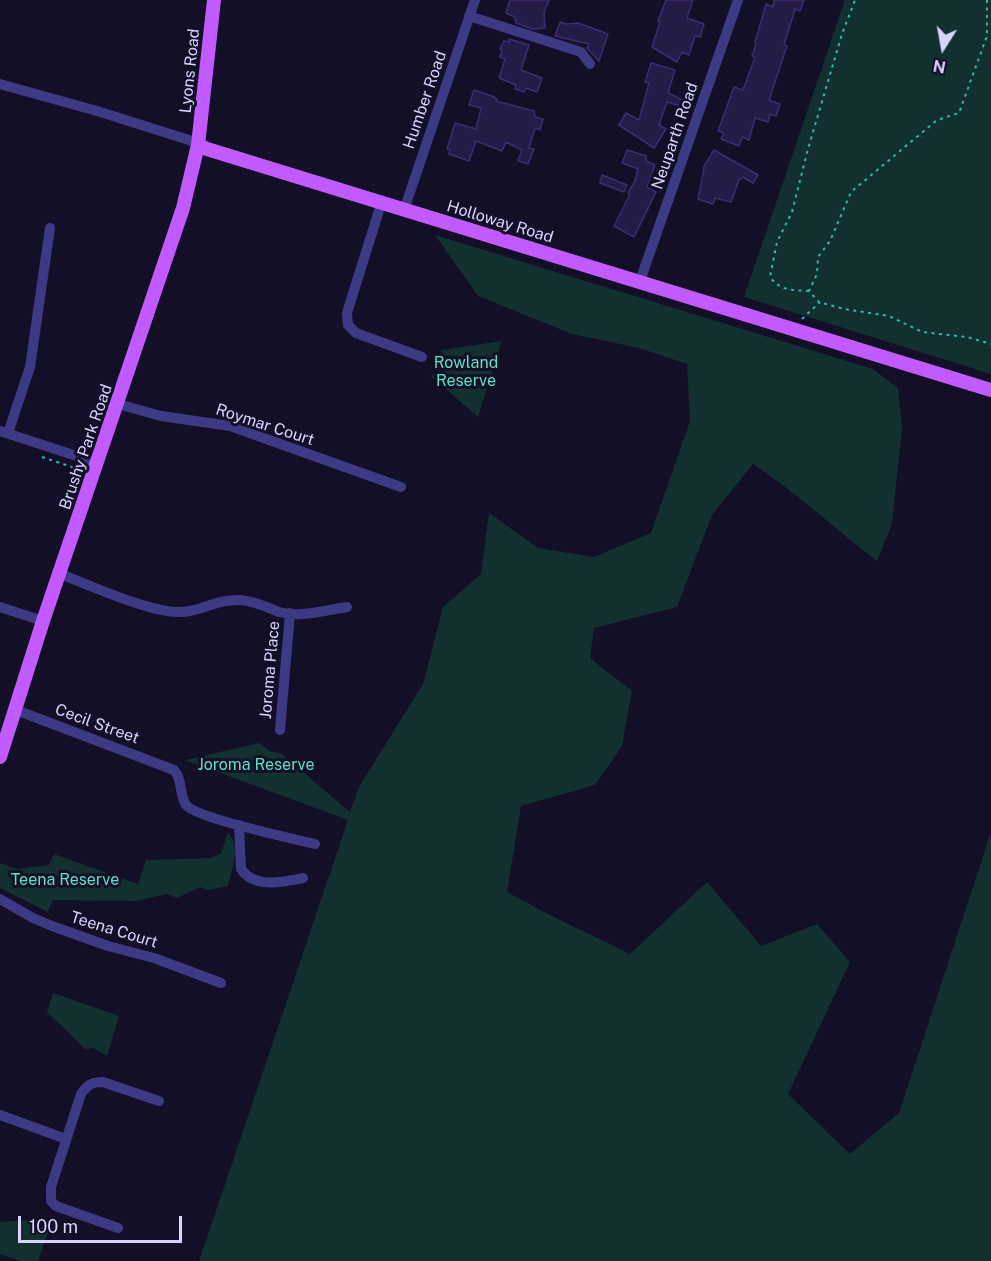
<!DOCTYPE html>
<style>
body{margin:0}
#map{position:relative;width:991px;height:1261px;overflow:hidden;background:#130f26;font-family:"Public Sans",sans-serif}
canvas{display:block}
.north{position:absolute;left:913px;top:18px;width:60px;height:60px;-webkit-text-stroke:4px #130f26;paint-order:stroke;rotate:191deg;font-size:16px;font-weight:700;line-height:24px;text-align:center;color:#d9d4ff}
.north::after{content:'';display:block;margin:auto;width:21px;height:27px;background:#d9d4ff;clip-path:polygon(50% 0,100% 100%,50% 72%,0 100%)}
.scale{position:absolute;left:18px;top:1216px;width:164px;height:27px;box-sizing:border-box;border:3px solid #d9d4ff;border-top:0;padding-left:8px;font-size:18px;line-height:21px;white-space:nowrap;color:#d9d4ff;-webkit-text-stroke:4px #130f26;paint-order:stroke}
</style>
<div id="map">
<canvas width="991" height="1261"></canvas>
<div class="north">N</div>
<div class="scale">100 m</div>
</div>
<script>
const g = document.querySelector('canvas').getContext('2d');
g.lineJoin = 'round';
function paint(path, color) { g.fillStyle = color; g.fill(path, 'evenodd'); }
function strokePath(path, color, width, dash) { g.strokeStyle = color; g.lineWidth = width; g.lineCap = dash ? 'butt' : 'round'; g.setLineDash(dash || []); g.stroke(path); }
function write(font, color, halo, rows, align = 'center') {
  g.font = font + ' "Public Sans",sans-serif'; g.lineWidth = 6; g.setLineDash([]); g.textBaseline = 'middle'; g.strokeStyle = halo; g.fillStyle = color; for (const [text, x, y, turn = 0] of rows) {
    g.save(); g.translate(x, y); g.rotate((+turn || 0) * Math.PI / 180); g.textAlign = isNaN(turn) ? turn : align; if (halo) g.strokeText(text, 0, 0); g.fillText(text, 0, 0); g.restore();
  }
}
const green = new Path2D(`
 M845 0H991V374L744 297Z
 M435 235 873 369 898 388 902 428 892 524 877 561C835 529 797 493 753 464L712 515 677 607 594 628 590 658 632 691 622 746 595 785 521 806 507 892 548 914 630 954 707 882 761 946 817 924 850 962 788 1094 850 1154 899 1113 991 832V1261H199L348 820 185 760 259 743 270 751 282 754 350 812 359 787 423 684 443 607 481 574 489 513 538 548 594 557 651 533 690 421 687 364 639 348 572 334 478 296Z
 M502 341 478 417 431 376C440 370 445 362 441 350Z
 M228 832C241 846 232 870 228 886L207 890 200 887 177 898 167 894 136 901 53 900 48 912 0 888V863L17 869 49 865 54 854 138 884 146 860 211 858 221 853Z
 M53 993 119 1016 107 1056 93 1048 85 1049 47 1012Z
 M29 1220C36 1226 40 1228 50 1227L38 1261H20L0 1254V1222Z`);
const building = new Path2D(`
 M510 0H549L544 13 545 28 533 29 516 23 515 17 506 13Z
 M666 0H693L687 18 704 24 700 37 695 36 689 55 682 52 677 62 652 47 660 22 658 21Z
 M774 0H804L800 11 795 9 784 45 787 46 769 100 780 104 776 116 770 114 768 122 755 118 749 140 742 137 739 146 721 139 724 133 718 131 734 87 743 90 755 57 752 56 756 44 755 42 766 4 773 7Z
 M560 22 566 24 578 23 608 34 599 61 587 48 589 44 555 36Z
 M509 39 529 45 521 70 542 78 537 92 526 88 524 92 515 89 516 85 499 78 505 59 500 57 502 50 500 49 504 41 509 42Z
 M651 63 675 70 668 93 692 104 690 109 667 102 659 125 666 129 654 148 619 125 626 113 639 120 649 83 645 82Z
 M474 90 492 96 497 99 496 101 534 111 535 117 543 119 540 130 535 128 529 148 534 149 528 164 518 161 522 150 506 142 502 151 476 141 469 161 449 154 450 150 447 149 455 123 476 129 481 108 469 105Z
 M627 150 646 156V161L655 165 647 187 656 192 634 237 614 226 630 194 628 193 635 181 638 169 622 163Z
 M714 150 758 175 753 183 743 177 739 180 731 202 715 198 713 204 698 199 704 169 703 168Z
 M602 175 627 185 624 192 600 183Z`);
const path = new Path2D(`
 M987 0V36L959 113 937 120 851 192 830 241 818 257 817 274 809 291 819 302 844 309 889 316 922 332 967 337 991 344
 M809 291C793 290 780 291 770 277L777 242 792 212 808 149 842 34 855 0
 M802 319 820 302
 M84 447 97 412
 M42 457 75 468 76 466`);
const minor = new Path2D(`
 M469 16 581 52 590 64
 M0 84 97 111 189 140 198 145
 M381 204 347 313 348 325 356 333 422 357
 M404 210 475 0
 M640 281 738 0
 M118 404 161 416 230 426 401 487
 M0 431 98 463
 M8 433 30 367 50 228
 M60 574C90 585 152 614 182 612 202 611 217 599 240 600 255 601 266 607 279 612 300 618 326 610 347 607
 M0 607 43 621
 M16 710 174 770C183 780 179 795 186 805 196 818 294 839 315 844
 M280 730 290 613
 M239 825 241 869C254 889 284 882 303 878
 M0 899 33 918 52 926 108 946 154 958 221 983
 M0 1115 66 1139
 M118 1228 56 1206 51 1201V1187L81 1094C87 1085 92 1082 103 1082L159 1101`);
const major = new Path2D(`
 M198 145 207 149 991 390
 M0 757 43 621 183 208 198 145 214 0`);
const streetNames = [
 ["Lyons Road",190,71,-84],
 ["Humber Road",425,100,-71],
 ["Neuparth Road",675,136,-71],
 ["Holloway Road",500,222,17],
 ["Roymar Court",265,425,18],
 ["Brushy Park Road",86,447,-71],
 ["Joroma Place",270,670,-85],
 ["Cecil Street",97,724,20],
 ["Teena Court",114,930,17]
];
const parkNames = [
 ["Rowland",466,363],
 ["Reserve",466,381],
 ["Joroma Reserve",256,765],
 ["Teena Reserve",65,880]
];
paint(green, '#12302f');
paint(building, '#241b47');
strokePath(building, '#3b2d73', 1.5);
strokePath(path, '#2fb8b0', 2, [3, 4.5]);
strokePath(minor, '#3d3a85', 10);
strokePath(major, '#c25bff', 14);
write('16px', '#d9d4ff', '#130f26', streetNames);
write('16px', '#5fe0c0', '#130f26', parkNames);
</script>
